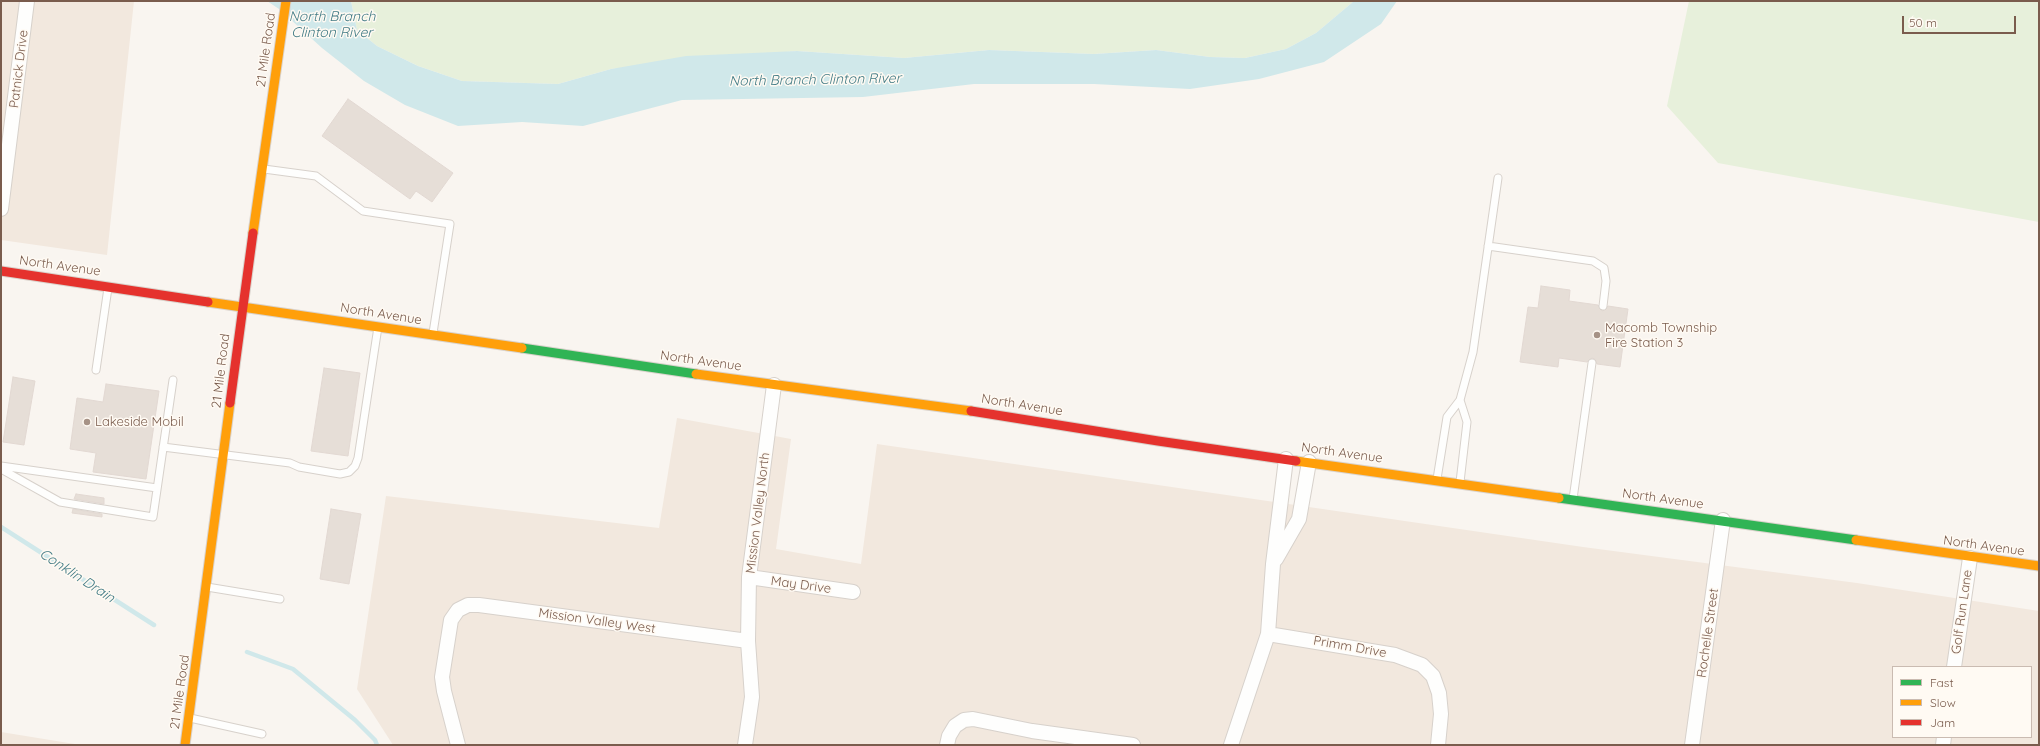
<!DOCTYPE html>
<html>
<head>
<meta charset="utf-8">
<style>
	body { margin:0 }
	#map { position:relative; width:2040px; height:746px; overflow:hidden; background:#f9f5f0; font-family:Quicksand,sans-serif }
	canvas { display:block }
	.frame { position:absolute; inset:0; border:2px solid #7a5c4d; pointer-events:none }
	.legend { position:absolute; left:1892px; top:666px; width:140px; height:72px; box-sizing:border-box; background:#fffaf3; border:1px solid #cabbb1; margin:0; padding:5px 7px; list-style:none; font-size:12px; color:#7a5c4d }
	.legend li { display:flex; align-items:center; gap:8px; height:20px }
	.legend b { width:20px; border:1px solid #cabbb1 }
	.scale { position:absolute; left:1902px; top:16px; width:114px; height:18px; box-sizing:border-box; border:2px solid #7a5c4d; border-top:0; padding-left:5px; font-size:12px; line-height:14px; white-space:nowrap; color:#7a5c4d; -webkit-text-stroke:3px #fffaf3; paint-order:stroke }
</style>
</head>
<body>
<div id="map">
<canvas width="2040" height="746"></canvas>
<div class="frame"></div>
<ul class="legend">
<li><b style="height:5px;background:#30b455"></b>Fast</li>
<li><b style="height:5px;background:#ff9f0a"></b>Slow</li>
<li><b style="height:5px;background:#e5322d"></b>Jam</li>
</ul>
<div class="scale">50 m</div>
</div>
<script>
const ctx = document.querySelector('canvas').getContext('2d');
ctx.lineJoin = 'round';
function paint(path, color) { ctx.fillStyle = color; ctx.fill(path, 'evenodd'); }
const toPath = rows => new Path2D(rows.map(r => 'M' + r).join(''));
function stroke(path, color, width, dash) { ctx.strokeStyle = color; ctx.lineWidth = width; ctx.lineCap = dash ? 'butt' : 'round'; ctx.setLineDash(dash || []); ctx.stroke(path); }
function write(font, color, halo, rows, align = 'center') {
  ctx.font = font + ' Quicksand,sans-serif'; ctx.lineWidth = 3; ctx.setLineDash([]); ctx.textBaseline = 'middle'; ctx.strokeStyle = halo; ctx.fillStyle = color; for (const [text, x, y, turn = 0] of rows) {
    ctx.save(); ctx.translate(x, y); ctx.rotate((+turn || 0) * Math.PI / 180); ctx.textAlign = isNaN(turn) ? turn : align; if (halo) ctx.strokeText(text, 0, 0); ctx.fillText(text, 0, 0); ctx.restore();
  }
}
const residential = toPath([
	[1,1,134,1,107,255,1,240],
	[677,418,791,439,776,549,861,564,877,444,1583,547,1857,583,2039,611,2039,745,393,745,357,689,386,496,659,528],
	[1893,667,2031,667,2031,737,1893,737],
	[1,732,81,745,1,745]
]);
const green = toPath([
	[351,1,1354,1,1316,33,1286,49,1245,58,1210,57,1156,50,1094,54,989,50,904,58,797,51,611,69,558,84,462,81,418,66,377,46,357,30],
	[1689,1,2039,1,2039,222,1718,163,1667,106]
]);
const water = toPath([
	[267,1,351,1,357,30,377,46,418,66,462,81,558,84,611,69,686,56,797,51,904,58,989,50,1094,54,1156,50,1210,57,1245,58,1286,49,1316,33,1354,1,1397,1,1381,24,1324,62,1259,79,1190,89,1094,84,974,84,863,97,682,100,583,126,522,122,458,126,405,105,364,81,322,48,279,9]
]);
const stream = toPath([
	[1,527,154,625],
	[247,652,293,669,355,720,375,740,377,745]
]);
const building = toPath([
	[348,99,453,173,432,202,416,191,410,199,322,136,348,99],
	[1541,286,1570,290,1569,301,1598,305,1602,311,1605,310,1608,306,1628,309,1620,367,1597,364,1595,359,1592,358,1587,362,1559,358,1558,367,1520,362,1528,307,1538,308,1541,286],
	[324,368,360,373,348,456,311,451,324,368],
	[13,377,35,381,24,445,3,442,13,377],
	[106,384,159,391,146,479,93,472,96,453,70,449,77,398,103,402,106,384],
	[76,494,104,498,104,504,74,499,76,494],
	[73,509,102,514,102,517,72,513,73,509],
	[331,509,361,514,349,584,320,579,331,509]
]);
const lane = toPath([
	[264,169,316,176,363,211,450,224,433,333],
	[1488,246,1593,261,1604,268,1606,281,1603,306],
	[96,370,108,288],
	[163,447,290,463,299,467,340,474,349,472,355,466,358,458,378,327],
	[1,466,157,488],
	[1,469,60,502,153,517,173,380],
	[1437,479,1447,417,1460,400,1473,352,1498,178],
	[1460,482,1467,422,1460,400],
	[1573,499,1592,363],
	[207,587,280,599],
	[190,718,262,734]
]);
const street = toPath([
	[1,209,27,1],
	[1276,559,1299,519,1309,462],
	[749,577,853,592],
	[1268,634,1395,655,1422,665,1433,676,1439,693,1441,714,1438,745],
	[1954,667,1970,558],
	[458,745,444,691,442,677,451,620,458,610,468,605,479,605,748,641],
	[745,745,752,697,748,641,749,577,774,385],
	[947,745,949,736,955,726,964,720,973,719,1032,731,1133,745],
	[1231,745,1268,634,1273,564,1286,459],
	[1692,745,1723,520],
	[1943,745,1944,737]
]);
const fast = toPath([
	[522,348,696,374],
	[1559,498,1856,540]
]);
const slow = toPath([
	[253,233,286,1],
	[208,302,522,348],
	[696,374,971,411],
	[1296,461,1559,498],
	[1856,540,2039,566],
	[185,745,230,403]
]);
const jam = toPath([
	[1,271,208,302],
	[230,403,253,233],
	[971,411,1158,441,1296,461]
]);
const markers = [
	[1597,335,4,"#a69286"],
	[87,422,4,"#a69286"]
];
const streetNames = [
	["21 Mile Road",266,50,-82],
	["Patnick Drive",19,69,-83],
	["North Avenue",60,266,8],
	["North Avenue",381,314,9],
	["North Avenue",701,361,8],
	["21 Mile Road",221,371,-83],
	["North Avenue",1022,405,9],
	["North Avenue",1342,453,8],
	["North Avenue",1663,499,8],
	["Mission Valley North",758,513,-83],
	["North Avenue",1984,546,8],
	["May Drive",801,585,8],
	["Golf Run Lane",1962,612,-82],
	["Mission Valley West",597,621,8],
	["Rochelle Street",1708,633,-82],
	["Primm Drive",1350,647,10],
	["21 Mile Road",180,692,-82]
];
const poiNames = [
	["Macomb Township",1605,328],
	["Fire Station 3",1605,343],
	["Lakeside Mobil",95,422]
];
const waterNames = [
	["North Branch",332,17],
	["Clinton River",332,33],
	["North Branch Clinton River",815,80,-1],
	["Conklin Drain",77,576,33]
];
paint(residential, '#f2e8de');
paint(green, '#e7f0db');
paint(water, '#d0e8ea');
stroke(stream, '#d0e8ea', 4.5);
paint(building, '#e6ded7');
stroke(building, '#e2d8d2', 1);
stroke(lane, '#d7d1cb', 9);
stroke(street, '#d7d1cb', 16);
stroke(fast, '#d9d2cb', 11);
stroke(slow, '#d9d2cb', 11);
stroke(jam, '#d9d2cb', 11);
stroke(lane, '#fefefd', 7);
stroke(street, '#fefefd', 14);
stroke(fast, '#30b455', 9);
stroke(slow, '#ff9f0a', 9);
stroke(jam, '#e5322d', 9);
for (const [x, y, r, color] of markers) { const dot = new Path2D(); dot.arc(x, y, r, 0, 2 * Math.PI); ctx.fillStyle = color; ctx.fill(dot); stroke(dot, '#fffaf3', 1.5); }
write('13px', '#7a5c4d', '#fffaf3', streetNames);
write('13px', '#7a5c4d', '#fffaf3', poiNames, 'left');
write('italic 14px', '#437c86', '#fffaf3', waterNames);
</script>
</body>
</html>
